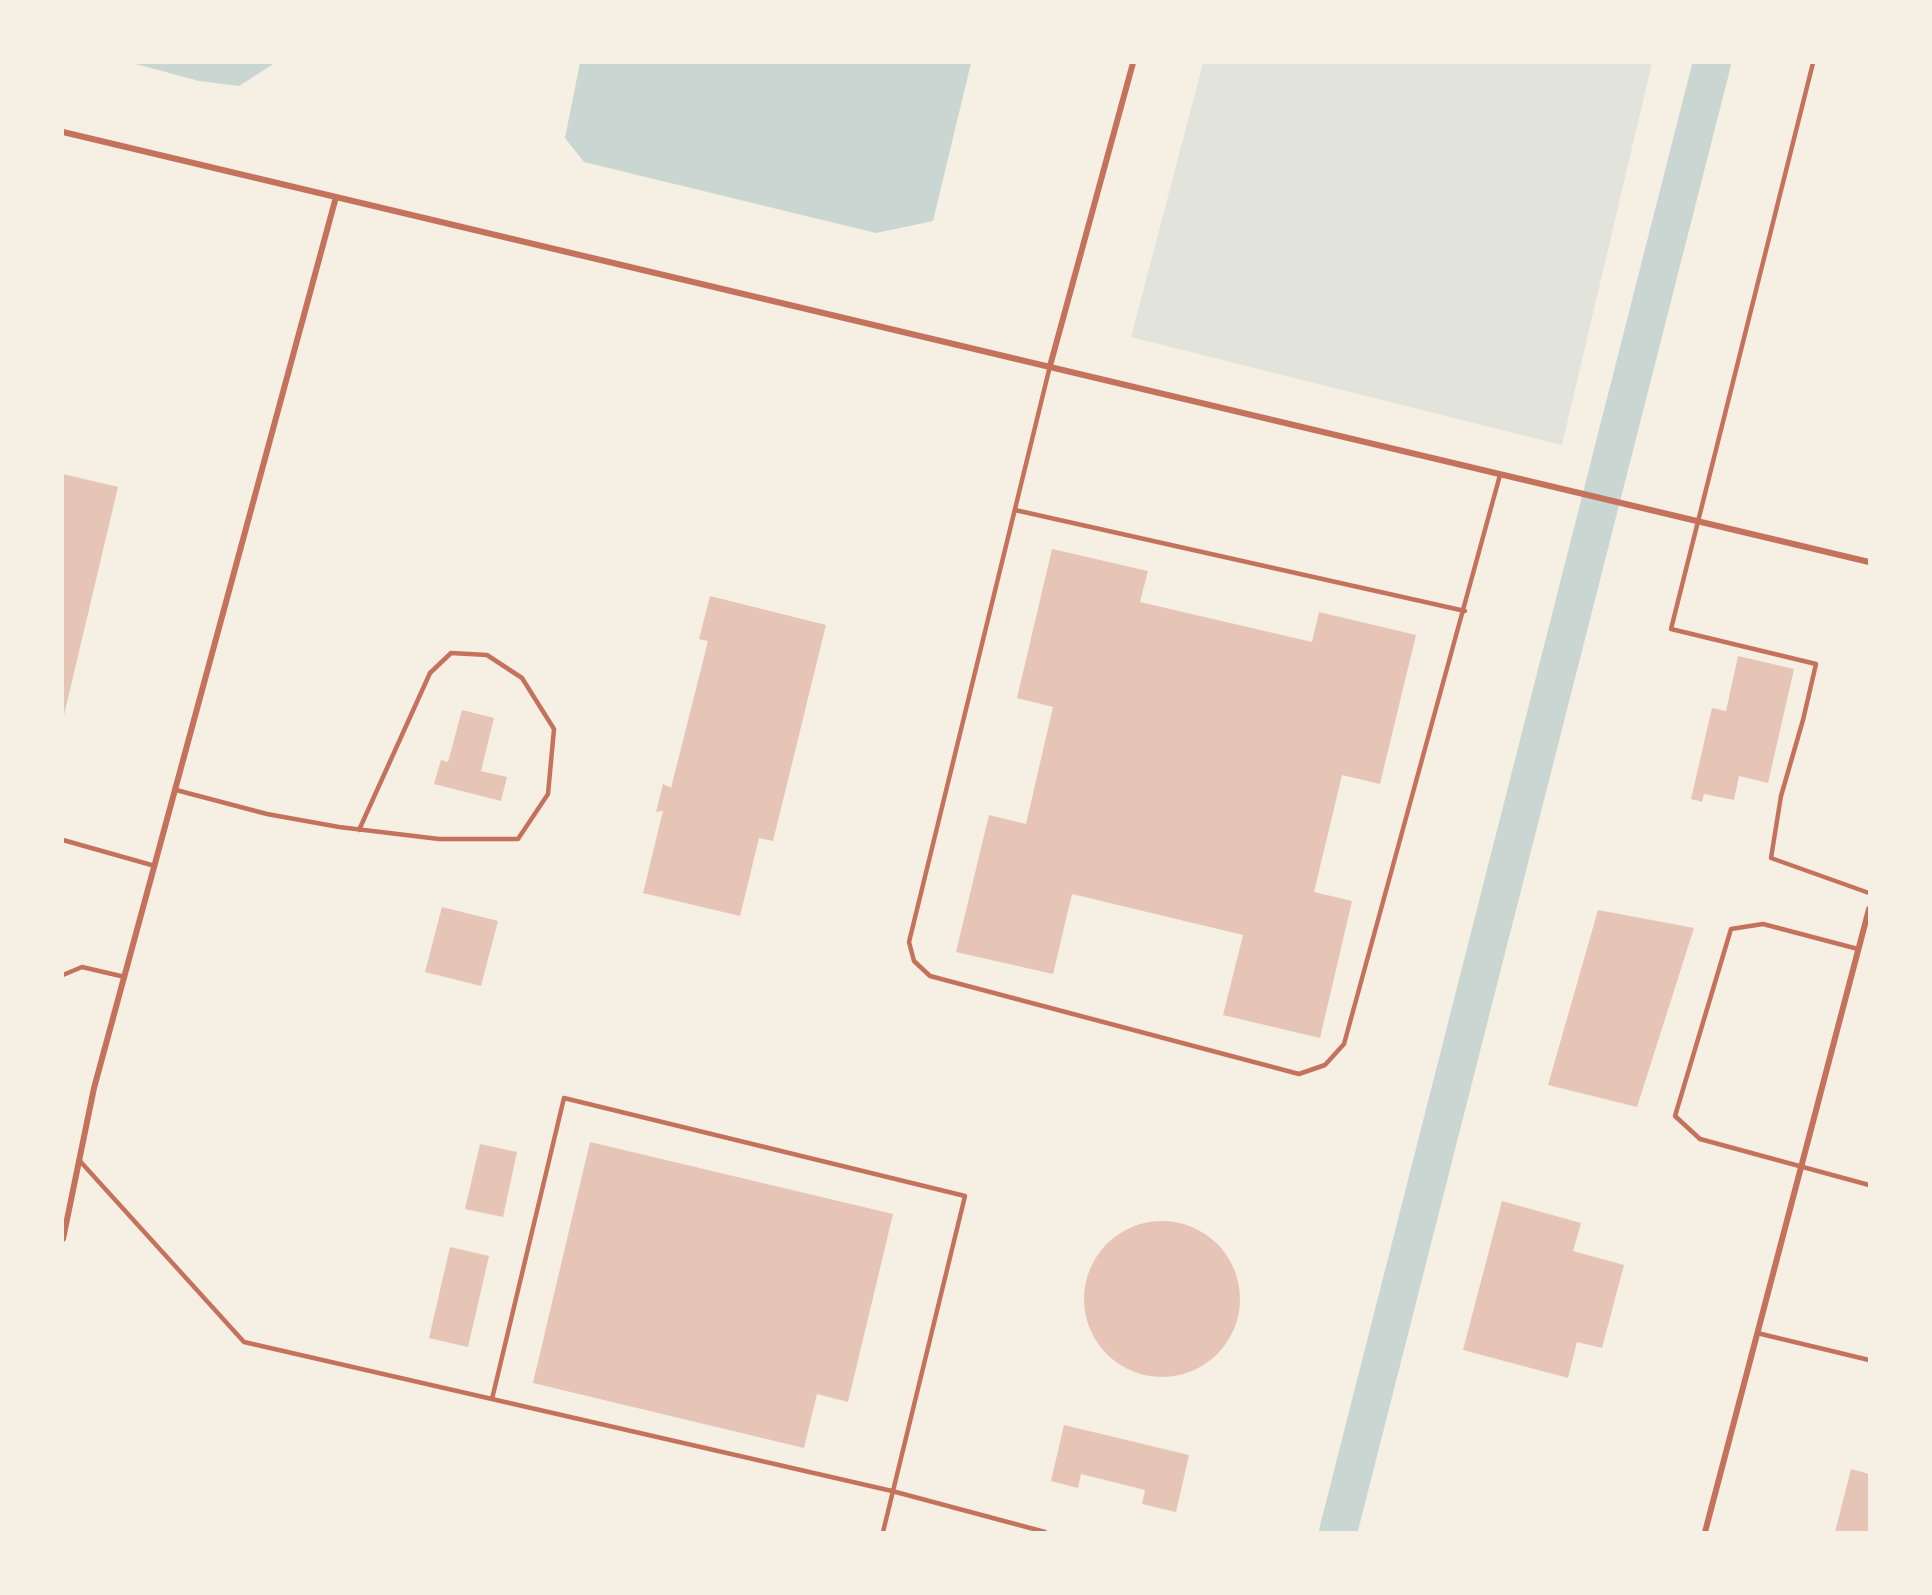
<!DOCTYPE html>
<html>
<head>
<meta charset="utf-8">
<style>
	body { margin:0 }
	#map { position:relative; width:1932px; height:1595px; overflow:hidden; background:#f6efe4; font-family:Barlow,sans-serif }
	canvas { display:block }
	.frame { position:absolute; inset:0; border:64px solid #f6efe4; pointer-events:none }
</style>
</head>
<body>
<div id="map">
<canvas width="1932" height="1595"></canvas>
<div class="frame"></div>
</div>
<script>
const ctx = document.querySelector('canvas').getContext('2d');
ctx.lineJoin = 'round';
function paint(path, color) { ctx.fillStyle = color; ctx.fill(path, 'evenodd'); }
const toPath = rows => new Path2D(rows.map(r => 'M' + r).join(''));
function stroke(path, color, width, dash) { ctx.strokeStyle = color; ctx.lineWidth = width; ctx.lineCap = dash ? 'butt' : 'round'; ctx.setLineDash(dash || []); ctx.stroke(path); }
const green = toPath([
	[1203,63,1652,63,1562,445,1131,337]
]);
const water = toPath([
	[132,63,275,63,239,86,199,81],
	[580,63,971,63,933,221,876,233,584,162,565,138]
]);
const canal = toPath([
	[1338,1532,1712,63]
]);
const building = toPath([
	[63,474,118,487,64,715,63,714],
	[1052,549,1148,571,1140,602,1312,642,1319,612,1416,635,1380,784,1342,775,1314,892,1352,901,1320,1038,1223,1015,1243,935,1072,894,1053,974,956,952,989,815,1026,824,1053,707,1017,698],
	[710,596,826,625,773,841,759,838,740,916,643,893,663,811,656,812,663,784,671,788,708,641,699,639],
	[1738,656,1794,669,1768,783,1739,776,1734,800,1704,794,1702,802,1691,799,1712,708,1726,711],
	[462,710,494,718,481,771,507,777,501,801,434,784,441,760,448,762],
	[442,907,498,921,481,986,425,972],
	[1598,910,1694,928,1637,1107,1548,1085],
	[590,1142,893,1214,848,1402,817,1394,804,1448,533,1383],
	[480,1144,517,1152,503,1217,465,1209],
	[1502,1201,1581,1223,1573,1251,1624,1265,1602,1348,1577,1342,1568,1378,1463,1350],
	'1084 1299a78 78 0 1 1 156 0a78 78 0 1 1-156 0Z',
	[450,1247,489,1256,468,1347,429,1338],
	[1064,1425,1189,1455,1176,1512,1142,1504,1145,1490,1081,1474,1078,1488,1051,1481],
	[1851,1469,1869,1474,1869,1532,1835,1532]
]);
const service = toPath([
	[1813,63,1671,629,1816,664,1803,720,1781,796,1771,858,1869,893],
	[1050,366,909,942,914,961,930,976,1299,1074,1325,1065,1344,1044,1500,475],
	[1015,510,1465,611],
	[176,790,267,814,339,827,439,839,518,839,548,794,554,729,522,678,487,655,451,653,430,673,359,830],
	[63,840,155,866],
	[1858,949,1763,924,1731,929,1675,1116,1700,1139,1869,1185],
	[63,975,82,967,125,977],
	[79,1160,244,1342,892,1491,1045,1532],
	[1757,1333,1869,1360],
	[492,1399,564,1098,965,1196,883,1532]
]);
const minor = toPath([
	[63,132,1869,562],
	[1050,366,1133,63],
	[63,1239,94,1088,336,197],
	[1705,1532,1869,909]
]);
paint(green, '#e2e4dc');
paint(water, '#c9d6d2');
stroke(canal, '#c9d6d2', 38);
paint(building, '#e6c5b7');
stroke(service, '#c5725c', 4.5);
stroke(minor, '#c5725c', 6);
</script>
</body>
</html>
